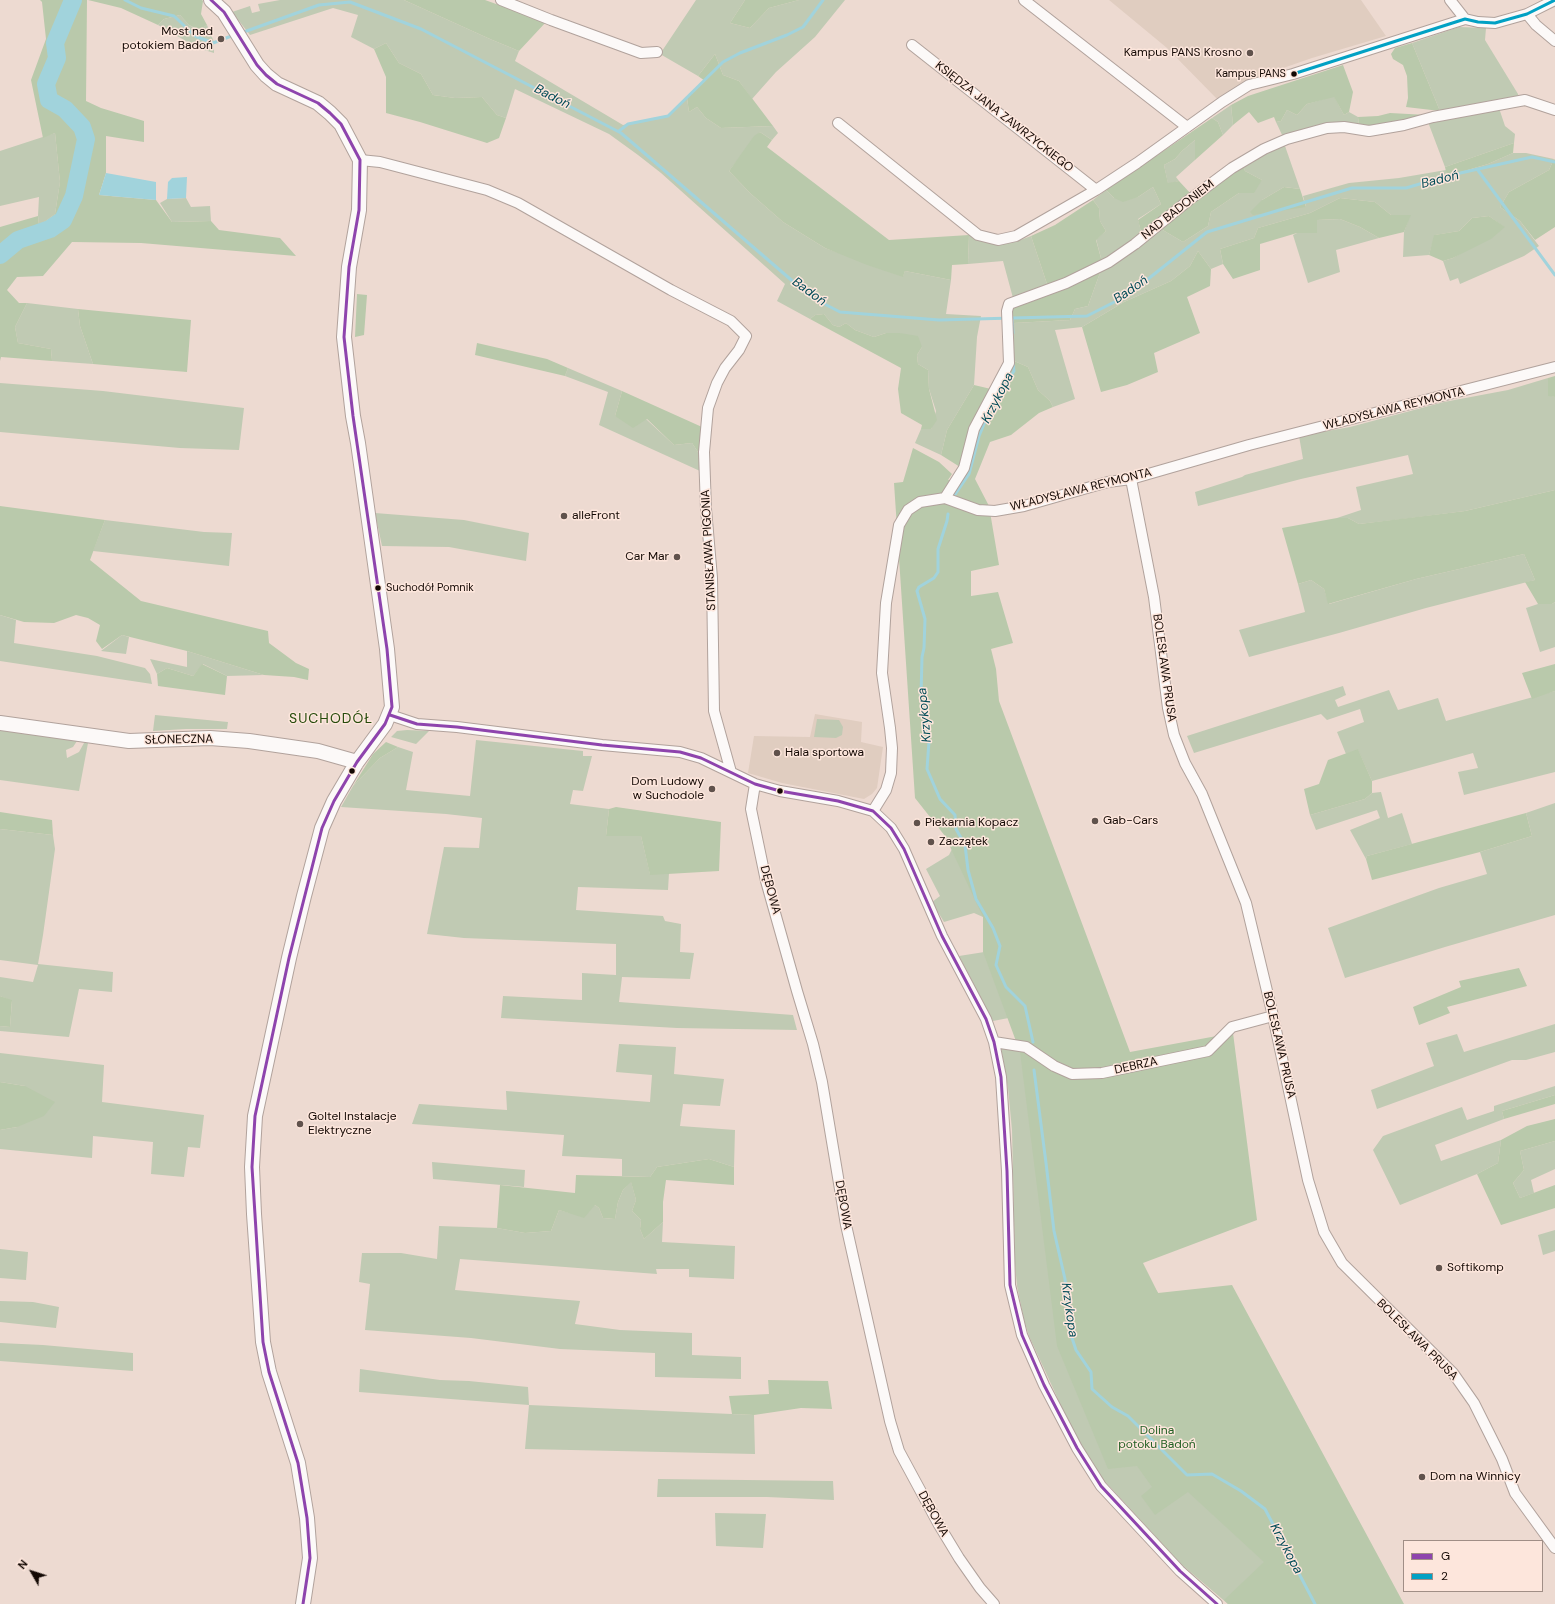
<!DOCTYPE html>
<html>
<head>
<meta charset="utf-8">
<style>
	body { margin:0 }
	#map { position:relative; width:1555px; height:1604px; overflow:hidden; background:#eddad1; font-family:"DM Sans",sans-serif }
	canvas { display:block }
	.legend { position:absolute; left:1403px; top:1540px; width:140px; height:52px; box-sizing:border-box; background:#fde6dc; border:1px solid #a08e86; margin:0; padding:5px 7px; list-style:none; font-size:12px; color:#140904 }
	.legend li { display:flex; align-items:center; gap:8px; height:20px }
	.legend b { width:20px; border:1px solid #a08e86 }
	.north { position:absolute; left:12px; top:1552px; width:40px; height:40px; -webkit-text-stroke:3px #fde6dc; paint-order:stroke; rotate:309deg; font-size:11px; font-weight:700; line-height:16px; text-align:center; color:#140904 }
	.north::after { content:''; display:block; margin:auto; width:14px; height:18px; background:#140904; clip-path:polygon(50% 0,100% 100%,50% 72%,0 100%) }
</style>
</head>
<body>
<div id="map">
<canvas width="1555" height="1604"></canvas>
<ul class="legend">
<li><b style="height:5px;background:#8e44ad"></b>G</li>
<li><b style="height:5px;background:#01a1c4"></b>2</li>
</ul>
<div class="north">N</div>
</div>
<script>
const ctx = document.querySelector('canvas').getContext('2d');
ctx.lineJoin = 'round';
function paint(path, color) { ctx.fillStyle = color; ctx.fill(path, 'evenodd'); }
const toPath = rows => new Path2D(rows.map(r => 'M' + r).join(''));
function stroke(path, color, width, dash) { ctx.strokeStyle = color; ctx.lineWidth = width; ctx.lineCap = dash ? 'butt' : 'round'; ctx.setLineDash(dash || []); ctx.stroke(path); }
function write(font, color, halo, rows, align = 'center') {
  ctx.font = font + ' "DM Sans",sans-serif'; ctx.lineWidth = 3; ctx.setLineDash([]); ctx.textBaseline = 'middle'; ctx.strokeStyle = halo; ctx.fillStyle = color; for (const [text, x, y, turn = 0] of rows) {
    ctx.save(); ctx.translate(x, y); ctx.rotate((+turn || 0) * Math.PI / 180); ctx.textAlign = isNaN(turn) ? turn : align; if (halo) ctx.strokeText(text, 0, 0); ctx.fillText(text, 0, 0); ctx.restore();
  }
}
const education = toPath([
	[1109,0,1361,0,1386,36,1312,58,1243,82,1218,100,1167,48],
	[815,714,862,722,861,742,883,747,877,788,872,794,864,799,782,783,748,773,754,736,810,737]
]);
const green = toPath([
	[280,0,404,0,490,39,519,51,515,61,623,125,668,116,687,98,689,112,697,107,706,118,721,128,773,126,778,133,772,140,760,132,729,171,750,193,783,222,825,248,903,276,905,271,951,280,946,314,981,316,977,337,974,385,947,430,941,455,915,443,921,429,931,429,936,411,929,389,928,370,918,364,917,355,922,347,900,333,886,333,874,337,855,330,846,323,839,327,833,325,824,314,815,315,810,319,777,301,785,284,661,173,638,155,609,134,515,89,506,118,497,115,482,97,455,98,433,95,421,74,399,63,386,43,374,49,351,37,358,15,333,8,250,35,232,12,250,6,252,13,260,11,258,4],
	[696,0,745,0,730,23,750,28,769,8,799,0,845,0,815,37,776,72,752,99,739,81,723,75,715,54,698,76,660,54],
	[180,15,189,25,198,30,207,25,214,42,214,53,198,48,158,25,164,19],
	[1459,27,1486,28,1485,40,1518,94,1519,98,1440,111,1412,43],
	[1334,96,1344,115,1349,112,1358,117,1359,126,1283,137,1276,122,1281,121,1287,110,1297,115,1307,104],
	[1231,105,1233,125,1223,135,1218,122,1212,118],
	[1499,108,1505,126,1515,134,1514,143,1445,167,1428,122],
	[55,133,60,182,55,214,39,226,38,216,39,197,0,206,0,151],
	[1195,140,1195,160,1176,177,1179,181,1168,184,1164,165,1175,159,1182,151],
	[1280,146,1285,146,1300,189,1284,187,1262,200,1306,207,1303,196,1349,183,1399,178,1446,170,1447,176,1488,164,1513,153,1526,153,1554,159,1549,170,1509,192,1500,207,1520,221,1539,246,1524,256,1460,284,1458,278,1450,281,1443,261,1453,258,1504,227,1489,216,1472,218,1459,231,1435,235,1429,255,1403,257,1404,232,1410,215,1391,215,1375,202,1340,198,1310,213,1258,228,1254,238,1220,249,1223,264,1211,269,1198,251,1190,266,1171,281,1124,302,1082,327,1055,330,1075,399,1053,407,1050,401,1038,390,1028,367,1014,361,1014,323,1070,320,1075,309,1088,306,1101,270,1161,229,1183,242,1208,226,1211,212,1239,193,1262,180,1245,171,1243,166],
	[1153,187,1161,204,1138,219,1142,236,1102,262,1096,239,1106,231,1100,221,1099,208,1093,200,1106,190,1114,198,1138,197],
	[186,198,191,207,210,206,211,221,172,222,160,203,167,199],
	[1340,219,1360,227,1379,238,1336,250,1340,272,1308,283,1293,235,1297,233,1317,233,1317,220],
	[969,235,973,235,998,243,1015,242,1031,236,1048,287,1013,298,1003,261,968,264],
	[27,303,78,309,80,326,93,364,52,361,51,349,18,343,15,327],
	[568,368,622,391,615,416,646,419,674,445,692,443,700,455,700,471,599,425,608,392,565,376],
	[1548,378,1548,395,1555,397,1555,490,1465,511,1403,519,1359,524,1348,518,1337,518,1361,510,1356,487,1413,474,1408,455,1301,479,1198,506,1195,492,1242,477,1245,475,1303,459,1299,436,1350,427,1444,402,1508,390],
	[0,383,103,391,244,408,239,450,180,448,0,432],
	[375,513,464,520,529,533,526,561,449,547,382,546],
	[105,520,204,532,232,533,229,566,93,551],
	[1524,554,1535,580,1426,608,1339,633,1249,657,1239,630,1305,612,1298,584,1311,580,1324,589,1329,604,1416,579],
	[1555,602,1555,647,1540,652,1526,608,1538,604,1552,604],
	[0,615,16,620,14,643,97,656,145,668,150,674,152,684,0,661],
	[122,635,129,637,126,654,101,651],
	[187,651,264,675,227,676,203,664,193,676,167,668,157,674,150,659,187,667],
	[1343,686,1346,695,1335,700,1338,707,1389,690,1398,710,1438,698,1446,721,1555,691,1555,772,1464,795,1458,772,1478,768,1473,753,1372,781,1358,750,1346,754,1337,732,1364,722,1360,709,1327,720,1321,714,1194,753,1187,736],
	[155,715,228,722,227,729,186,729,153,731],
	[817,719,839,720,843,727,842,735,836,738,814,737],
	[0,729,71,738,77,741,73,747,66,750,67,758,79,752,84,743,88,743,79,791,0,780],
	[407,730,429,731,416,744,391,737,397,731],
	[476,740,583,751,583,756,592,756,583,791,573,790,570,804,609,809,606,836,641,836,650,874,669,873,668,890,578,887,576,910,663,916,665,921,681,924,680,952,694,953,690,979,622,977,619,1002,793,1015,797,1030,677,1028,501,1018,503,996,582,1000,582,973,616,975,616,944,464,938,427,934,444,847,479,848,482,818,446,814,341,807,353,786,380,758,398,747,413,752,406,790,470,796],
	[1381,792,1388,818,1402,813,1412,844,1367,856,1366,859,1350,830,1380,818,1377,810,1316,830,1310,815,1365,799,1372,793],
	[1555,803,1555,915,1445,947,1345,978,1328,928,1439,888,1487,874,1480,852,1532,836,1526,813],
	[0,829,53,835,55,849,43,935,38,964,113,972,112,992,79,989,69,1037,0,1031,0,1026,10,1027,12,1001,0,996,0,977,33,982,38,965,0,960],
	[959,835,1098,1208,1315,1514,1228,1604,1181,1564,1100,1476,1075,1436,1029,1336,1024,1320,1017,1286,1015,1264,1012,1130,1008,1088,1001,1047,1020,1049,1024,1015,993,1021,959,956,997,950,983,917,974,913,944,922,932,902,940,896,926,869,949,855],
	[1555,1024,1555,1052,1526,1060,1512,1060,1377,1109,1371,1090,1434,1066,1426,1043,1457,1034,1464,1052],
	[619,1044,676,1047,674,1074,724,1079,720,1106,683,1104,680,1126,735,1130,734,1167,709,1159,657,1167,650,1177,622,1176,622,1159,562,1156,564,1135,412,1124,419,1104,507,1110,506,1091,650,1102,652,1075,616,1072],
	[0,1053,104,1065,102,1102,204,1115,200,1148,188,1147,184,1177,151,1174,153,1142,93,1136,92,1158,0,1149,0,1130,17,1127,25,1086,0,1082],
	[1555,1086,1555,1095,1502,1111,1504,1119,1435,1145,1441,1161,1501,1140,1498,1163,1477,1174,1400,1205,1373,1150,1383,1136,1462,1107,1467,1120,1494,1111,1494,1106],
	[1555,1141,1555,1169,1531,1180,1534,1193,1520,1198,1513,1183,1524,1170,1520,1151],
	[432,1162,525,1170,524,1187,433,1179],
	[631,1181,636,1200,632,1211,641,1220,640,1229,644,1239,663,1222,662,1242,735,1246,734,1279,689,1277,689,1269,656,1269,657,1274,460,1259,455,1290,580,1301,575,1324,620,1330,692,1333,692,1355,741,1357,741,1379,655,1377,655,1353,560,1349,471,1338,365,1330,370,1284,359,1282,362,1253,401,1253,437,1259,439,1226,497,1228,525,1233,551,1231,559,1210,570,1213,595,1205,599,1208,603,1218,615,1219,618,1202,623,1190],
	[1555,1230,1555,1251,1543,1255,1538,1235],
	[0,1249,28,1252,26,1280,0,1278],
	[0,1301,33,1302,59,1307,56,1328,0,1322],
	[0,1343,43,1345,133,1353,133,1371,0,1361],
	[360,1369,440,1380,469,1381,528,1387,529,1405,754,1415,755,1454,525,1449,529,1405,359,1392],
	[658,1479,833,1481,834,1500,767,1497,657,1497],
	[715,1513,766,1514,763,1548,716,1546]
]);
const forest = toPath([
	[40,0,87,0,86,101,101,108,144,121,144,142,106,136,106,173,99,195,156,200,172,222,211,221,219,230,280,238,296,256,141,243,72,242,43,276,17,277,7,290,19,303,27,303,15,327,18,343,51,349,52,361,1,357,0,361,0,227,38,216,39,226,55,214,60,182,55,133,43,138,31,80,46,39,42,2],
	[88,0,202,0,203,1,201,14,207,25,199,30,189,25,180,15,164,19,158,25,121,8],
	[404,0,485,0,546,22,519,51,490,39],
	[745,0,799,0,769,8,750,28,730,23],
	[386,43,399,63,421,74,433,95,455,98,482,97,497,115,506,118,499,138,487,143,420,122,386,113,386,77,374,49],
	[1412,43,1440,111,1406,107,1408,98,1407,76,1403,65,1393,59,1391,54,1395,48],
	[715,54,723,75,739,81,773,126,721,128,706,118,697,107,689,112,687,98,705,81,698,76],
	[1343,65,1353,92,1349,112,1344,115,1334,97,1307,104,1297,115,1287,110,1281,121,1276,122,1274,117,1258,123,1249,112,1233,125,1231,105,1248,96],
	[1390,113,1427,115,1373,127,1359,126,1358,117,1378,116],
	[1212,118,1218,122,1223,135,1195,160,1195,140,1182,151,1175,159,1164,165,1168,183,1179,181,1191,194,1142,236,1138,220,1161,204,1153,187,1138,197,1123,202,1114,198,1106,190],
	[760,132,772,140,767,147,889,240,969,235,968,264,952,265,951,280,905,271,903,277,867,265,825,248,783,222,750,193,729,171,754,136],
	[1514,143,1513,153,1488,164,1447,176,1445,167],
	[1554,159,1555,160,1555,227,1535,240,1520,221,1500,207,1509,192,1549,170],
	[1243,166,1245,171,1262,180,1254,193,1239,193,1211,212,1208,226,1183,242,1161,229,1173,216],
	[1284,187,1300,189,1306,207,1253,215,1250,212,1262,200],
	[1340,198,1375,202,1391,215,1411,215,1404,232,1379,238,1360,227,1340,219,1317,220,1317,233,1297,233,1260,244,1260,270,1233,279,1223,264,1220,249,1254,238,1258,228,1310,213],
	[1093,200,1099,208,1100,221,1106,231,1096,240,1102,262,1048,287,1031,236,1055,225],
	[1489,216,1505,227,1491,239,1453,258,1443,261,1429,255,1434,235,1459,231,1472,218],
	[1198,251,1211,269,1210,286,1187,297,1200,333,1154,353,1158,372,1127,385,1101,392,1082,327,1124,302,1171,281,1190,266],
	[1101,270,1088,306,1075,309,1070,320,1014,323,1012,309,1016,305],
	[357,294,367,295,364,335,355,337],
	[78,309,191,320,187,372,93,364,80,326],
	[824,314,833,325,839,327,846,323,855,330,874,337,886,333,900,333,918,336,922,347,917,355,918,364,928,370,929,389,937,420,931,429,921,429,922,425,901,413,898,389,901,368,810,319,815,315],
	[477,343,547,359,568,368,565,376,475,355],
	[1014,361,1028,367,1038,390,1050,401,1053,407,1039,413,1011,435,990,442,975,479,989,506,999,565,971,571,971,596,998,592,1013,643,991,649,996,669,999,701,1130,1052,1233,1033,1257,1220,1143,1263,1158,1293,1232,1285,1404,1604,1228,1604,1224,1600,1264,1562,1188,1492,1155,1515,1141,1496,1152,1487,1137,1466,1108,1469,1057,1346,1020,1052,983,952,983,917,945,836,915,798,894,483,903,482,913,448,939,462,952,474,948,480,963,479,972,458,981,423],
	[1555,376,1555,397,1548,396,1548,378],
	[974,385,991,389,960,467,941,455,947,430],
	[622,391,702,427,700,455,692,443,674,445,647,419,633,428,615,416],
	[1555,490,1555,602,1552,604,1538,604,1525,582,1535,580,1524,554,1416,579,1328,604,1324,589,1311,580,1298,584,1282,528,1337,518,1348,518,1359,524,1465,511],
	[0,506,105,520,90,560,141,601,268,631,269,643,296,663,309,669,308,680,294,677,264,675,187,651,122,635,102,649,96,641,100,625,88,618,76,615,54,623,24,622,0,615],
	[202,664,227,676,225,695,158,686,157,674,167,668,193,676],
	[1555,664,1555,691,1532,699,1522,673],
	[386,742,398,747,380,758,353,786,373,754],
	[1358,749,1372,781,1372,793,1365,799,1310,815,1304,789,1319,784,1328,760],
	[616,807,721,822,719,871,650,875,641,836,606,836,609,809],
	[0,812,52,820,53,835,0,829],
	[1526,813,1532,836,1480,852,1372,880,1366,859,1367,856],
	[1519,968,1527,986,1447,1007,1450,1013,1419,1025,1413,1007,1461,987,1459,981],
	[0,996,12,1000,10,1027,0,1026],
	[0,1082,25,1086,55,1102,44,1116,17,1127,0,1130],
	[1555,1095,1555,1104,1504,1119,1502,1111],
	[1555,1119,1555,1141,1520,1151,1524,1170,1513,1183,1520,1198,1555,1185,1555,1208,1501,1225,1477,1174,1498,1163,1501,1140,1527,1126],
	[709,1159,734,1167,734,1185,666,1180,663,1202,663,1222,644,1239,640,1229,641,1220,632,1211,636,1200,631,1182,623,1190,618,1202,615,1219,603,1218,599,1208,595,1205,584,1218,559,1210,551,1231,525,1233,497,1228,500,1185,575,1193,576,1175,650,1177,657,1167],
	[768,1380,828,1381,832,1409,801,1408,754,1415,732,1414,729,1396,769,1394]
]);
const water = toPath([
	[106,173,156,182,156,200,99,195],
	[187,177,186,198,167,199,168,182,172,178]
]);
const stream = toPath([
	[125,0,141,8,174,16,195,36,213,43,234,35],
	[241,33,319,5,350,2,421,29,621,133,811,297,840,312,939,320,1087,316,1128,295,1207,232,1352,188,1406,188,1447,176,1532,157,1555,162],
	[619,131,628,124,668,116,723,62,740,53,787,35,803,27,823,0],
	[1477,169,1555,275],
	[1012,318,1013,333],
	[954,496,969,474,979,436,989,412,1014,371,1013,362],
	[948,514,947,521,938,549,938,572,934,578,919,587,917,591,925,619,924,648,922,657,921,696,929,741,927,769,940,799,955,815,956,829,965,845,968,870,976,899,993,928,1000,946,996,965,1006,987,1025,1006,1033,1042],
	[1034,1070,1046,1163,1054,1231,1065,1279,1070,1332,1076,1350,1091,1372,1092,1389,1112,1407,1128,1416,1187,1475,1212,1474,1241,1491,1265,1509,1315,1604]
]);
const river = toPath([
	[0,255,18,240,50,229,63,220,74,196,86,139,82,127,65,109,49,100,46,84,57,58,55,43,73,0]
]);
const street = toPath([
	[501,0,551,20,641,53,657,52],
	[1024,0,1187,127],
	[1450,0,1465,19,1478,22,1495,23,1527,14,1555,0],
	[1527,14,1536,25,1555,41],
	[912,45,1096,190],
	[838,123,978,235,998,240,1016,236,1096,190,1137,163,1222,102,1249,85,1293,74,1465,19],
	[360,160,380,162,487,190,518,203,671,290,731,321,746,336,739,350,725,368,717,383,708,408,704,452,706,509,712,578,714,711,731,772],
	[1131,479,1154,597,1168,708,1174,735,1185,763,1202,794,1246,903,1273,1016,1308,1180,1324,1232,1342,1263,1453,1373,1474,1403,1502,1459,1515,1493,1555,1548],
	[945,498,964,468,974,429,1009,363,1007,311,1009,304,1066,283,1109,262,1135,244,1189,200,1232,168,1264,149,1287,139,1327,128,1344,127,1369,131,1404,125,1433,117,1525,100,1555,110],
	[390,715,417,724,457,727,602,745,680,752,701,758,755,784,780,791,838,801,873,811,891,828,904,849,942,936,986,1019,994,1042,1001,1077,1007,1171,1010,1285,1022,1335,1044,1385,1077,1448,1101,1486,1180,1571,1217,1604],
	[755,784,751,809,766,881,797,991,813,1044,822,1082,846,1225,890,1421,899,1451,939,1525,959,1558,980,1588,994,1604],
	[873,811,886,790,891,773,892,748,890,728,882,673,886,603,899,525,908,510,920,502,945,498,978,510,995,511,1024,506,1108,482,1131,479,1249,445,1555,367],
	[994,1042,1026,1047,1054,1066,1072,1074,1102,1073,1208,1051,1232,1027,1273,1016]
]);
const secondary = toPath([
	[211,0,224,12,257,65,266,75,277,84,318,103,330,113,341,124,360,160,359,210,349,267,344,337,353,416,358,443,387,649,392,707,385,724,357,762,334,801,322,828,304,896,289,958,255,1116,252,1167,254,1214,263,1342,269,1372,298,1463,307,1518,310,1558,303,1604],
	[0,723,129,741,210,738,249,741,318,751,357,762]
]);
const bus1 = toPath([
	[211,0,224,12,257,65,266,75,277,84,318,103,330,113,341,124,360,160,359,210,349,267,344,337,353,416,387,649,392,707,385,724,357,762,334,801,322,828,289,958,255,1116,252,1167,263,1342,269,1372,298,1463,307,1518,310,1558,303,1604],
	[390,715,417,724,457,727,602,745,680,752,701,758,755,784,780,791,838,801,873,811,891,828,904,849,942,936,986,1019,994,1042,1001,1077,1007,1171,1010,1285,1022,1335,1044,1385,1077,1448,1101,1486,1180,1571,1217,1604]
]);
const bus2 = toPath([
	[1465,19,1478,22,1495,23,1527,14,1555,0],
	[1293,74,1465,19]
]);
const markers = [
	[221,39,4,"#60524c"],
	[1250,53,4,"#60524c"],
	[1294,74,3.5,"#140904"],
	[564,516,4,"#60524c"],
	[677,557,4,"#60524c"],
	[378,588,3.5,"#140904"],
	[777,753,4,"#60524c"],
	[352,771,3.5,"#140904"],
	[712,789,4,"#60524c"],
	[780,791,3.5,"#140904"],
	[1095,821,4,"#60524c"],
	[917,823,4,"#60524c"],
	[931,842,4,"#60524c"],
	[300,1124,4,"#60524c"],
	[1439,1268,4,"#60524c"],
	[1422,1477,4,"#60524c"]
];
const busNames = [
	["Kampus PANS",1286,74],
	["Suchodół Pomnik",386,588,"left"]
];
const poiNames = [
	["Most nad",213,32,"right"],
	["potokiem Badoń",213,46,"right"],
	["Kampus PANS Krosno",1242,53,"right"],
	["alleFront",572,516],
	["Car Mar",669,557,"right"],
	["Hala sportowa",785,753],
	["Dom Ludowy",704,782,"right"],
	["w Suchodole",704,796,"right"],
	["Gab-Cars",1103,821],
	["Piekarnia Kopacz",925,823],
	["Zaczątek",939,842],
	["Goltel Instalacje",308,1117],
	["Elektryczne",308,1131],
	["Softikomp",1447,1268],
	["Dom na Winnicy",1430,1477]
];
const streetNames = [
	["KSIĘDZA JANA ZAWRZYCKIEGO",1004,117,38],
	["NAD BADONIEM",1178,210,-38],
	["WŁADYSŁAWA REYMONTA",1394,409,-14],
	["WŁADYSŁAWA REYMONTA",1081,490,-14],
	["STANISŁAWA PIGONIA",709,550,-93],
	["BOLESŁAWA PRUSA",1164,668,82],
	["SŁONECZNA",179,740,-1],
	["DĘBOWA",770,890,75],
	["BOLESŁAWA PRUSA",1279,1045,77],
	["DEBRZA",1136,1066,-12],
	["DĘBOWA",843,1205,80],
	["BOLESŁAWA PRUSA",1417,1340,45],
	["DĘBOWA",933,1514,61]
];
const parkNames = [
	["Dolina",1157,1431],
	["potoku Badoń",1157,1445]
];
const waterNames = [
	["Badoń",552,97,27],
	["Badoń",1440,180,-14],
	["Badoń",1131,290,-34],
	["Badoń",809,292,36],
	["Krzykopa",998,398,-63],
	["Krzykopa",925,715,-95],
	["Krzykopa",1069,1310,82],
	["Krzykopa",1286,1549,62]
];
const quarterNames = [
	["SUCHODÓŁ",331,719]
];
paint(education, '#e0cdc0');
paint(green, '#c0cab3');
paint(forest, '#b9c9ab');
paint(water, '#a1d3dc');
stroke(stream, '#a1d3dc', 3);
stroke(river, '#a1d3dc', 18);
stroke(street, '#b1a29c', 12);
stroke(secondary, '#b1a29c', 16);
stroke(street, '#fcf9f8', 10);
stroke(secondary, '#fcf9f8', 14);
stroke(bus1, '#8e44ad', 3);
stroke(bus2, '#01a1c4', 3);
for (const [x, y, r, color] of markers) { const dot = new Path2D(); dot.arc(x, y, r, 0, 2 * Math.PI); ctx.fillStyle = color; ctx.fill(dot); stroke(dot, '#fde6dc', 1.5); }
write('11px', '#140904', '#fde6dc', busNames, 'right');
write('12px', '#140904', '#fde6dc', poiNames, 'left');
write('12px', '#140904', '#fde6dc', streetNames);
write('12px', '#236024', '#fde6dc', parkNames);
write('italic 13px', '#004b57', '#fde6dc', waterNames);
ctx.letterSpacing = '1px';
write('14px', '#254b0b', '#fde6dc', quarterNames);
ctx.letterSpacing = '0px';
</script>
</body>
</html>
